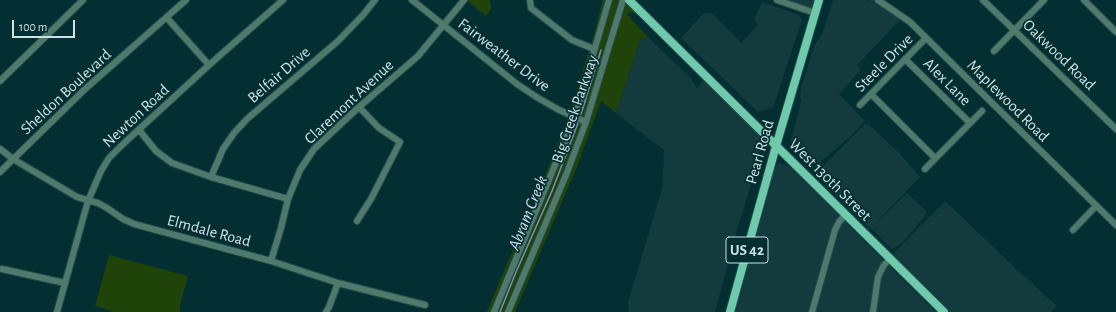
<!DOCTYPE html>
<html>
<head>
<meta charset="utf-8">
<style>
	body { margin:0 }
	#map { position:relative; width:1116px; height:312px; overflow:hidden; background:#032f32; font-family:"Alegreya Sans",sans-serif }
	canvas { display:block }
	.scale { position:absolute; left:12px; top:20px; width:63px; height:18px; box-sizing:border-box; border:2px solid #cde2e4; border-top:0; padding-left:5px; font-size:12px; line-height:14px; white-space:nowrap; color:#cde2e4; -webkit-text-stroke:3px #032f32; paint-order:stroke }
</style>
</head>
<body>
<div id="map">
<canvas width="1116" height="312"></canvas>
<div class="scale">100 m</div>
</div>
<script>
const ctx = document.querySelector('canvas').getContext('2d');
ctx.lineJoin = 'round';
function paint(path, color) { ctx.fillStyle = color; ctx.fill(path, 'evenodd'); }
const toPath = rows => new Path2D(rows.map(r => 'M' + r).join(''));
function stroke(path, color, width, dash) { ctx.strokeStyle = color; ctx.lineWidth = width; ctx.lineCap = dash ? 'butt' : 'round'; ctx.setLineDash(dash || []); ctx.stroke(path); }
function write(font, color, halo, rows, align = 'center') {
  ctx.font = font + ' "Alegreya Sans",sans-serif'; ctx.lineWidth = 3.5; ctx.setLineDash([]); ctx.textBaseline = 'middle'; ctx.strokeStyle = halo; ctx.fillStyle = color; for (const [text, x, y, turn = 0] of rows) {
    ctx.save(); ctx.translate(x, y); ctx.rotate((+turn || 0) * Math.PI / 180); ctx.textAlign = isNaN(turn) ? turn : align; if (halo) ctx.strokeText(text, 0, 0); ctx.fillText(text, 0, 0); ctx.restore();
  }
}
const built = toPath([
	[785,0,816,0,813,9],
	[833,0,867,0,868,2,870,0,874,0,901,19,857,65,860,69,860,71,839,94,865,121,851,136,818,164,812,160,811,157,798,153,790,147,790,145,800,106,801,100,800,98,801,88,814,46,823,32],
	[762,2,799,15,802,20,773,108,758,112,681,38,704,13,711,13,741,43,758,25,754,19],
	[648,37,691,78,697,89,703,79,765,139,737,230,715,312,629,312,628,302,662,189,664,150,616,113,641,38],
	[865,124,869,125,899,153,920,177,870,229,815,174],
	[778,163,781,163,790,167,936,312,735,312,774,169],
	[907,193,926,211,925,216,902,243,892,249,871,228],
	[945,201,1010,263,1057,306,1051,312,950,312,891,254,894,253]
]);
const green = toPath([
	[466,0,490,0,491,9,486,16],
	[603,0,636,0,633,3,640,9,636,14,630,12,627,14,648,37,641,38,616,113,601,101,577,167,515,312,487,312,500,280,541,186,567,120,591,45],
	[109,255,188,276,180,305,180,312,114,312,95,306]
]);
const stream = toPath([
	[581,114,601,50],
	[500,312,516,272,552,191,578,123]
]);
const minor = toPath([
	[412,0,517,84,538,98,559,110,586,122],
	[530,0,531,8,572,40,594,49],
	[777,0,815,13],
	[878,0,910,22,1116,225],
	[983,0,1116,129],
	[1084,0,1116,32],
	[167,18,209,65],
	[994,51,1044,0],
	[905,59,970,123],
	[0,81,83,0],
	[871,94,935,158],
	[860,105,926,38],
	[139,130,156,151,172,163,211,177,288,199],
	[0,149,13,159,77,197,98,203,107,208,123,219,134,224,271,261,338,283,425,305],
	[925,169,982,111],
	[0,172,84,90,186,0],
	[211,177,223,149,234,133,247,119,338,41,363,15,375,0],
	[357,221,371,199,400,142,379,128,359,107],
	[1073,230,1096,206],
	[271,261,281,228,288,199,300,170,314,149,359,107,418,56,464,0],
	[2,269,65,283],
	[57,312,88,201,101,171,109,158,122,145,209,65,283,0],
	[326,312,329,307,338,283],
	[494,312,575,117,609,0],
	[508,312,566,175,586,122,623,0],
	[812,312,835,230,839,222,845,215],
	[873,312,878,277,884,265,890,259]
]);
const major = toPath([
	[629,0,944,312],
	[730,312,776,146,819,0]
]);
const shields = [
	[747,250,42]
];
const shieldNames = [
	["US 42",747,250]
];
const streetNames = [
	["Fairweather Drive",504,55,37],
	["Oakwood Road",1059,55,44],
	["Steele Drive",884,63,-45],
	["Belfair Drive",279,75,-41],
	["Alex Lane",947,82,45],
	["Sheldon Boulevard",66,92,-43],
	["Maplewood Road",1008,101,45],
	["Claremont Avenue",349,102,-43],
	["Big Creek Parkway",575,109,-71],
	["Newton Road",136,116,-43],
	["Pearl Road",760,152,-74],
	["West 130th Street",830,180,45],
	["Elmdale Road",209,231,15]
];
const waterNames = [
	["Abram Creek",528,213,-68]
];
paint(built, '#133a3d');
paint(green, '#1f4308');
stroke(stream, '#7a8fc2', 1.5);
stroke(minor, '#234c4e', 8);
stroke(major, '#234c4e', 10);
stroke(minor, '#4f796a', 6);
stroke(major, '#6ecaab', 8);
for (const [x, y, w] of shields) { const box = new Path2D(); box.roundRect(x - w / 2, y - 13, w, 26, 3); ctx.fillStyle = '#032f32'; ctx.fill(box); stroke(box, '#cde2e4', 1); }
write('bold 15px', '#cde2e4', null, shieldNames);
write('16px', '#cde2e4', '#032f32', streetNames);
write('italic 17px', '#d4dcf0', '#032f32', waterNames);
</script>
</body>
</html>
